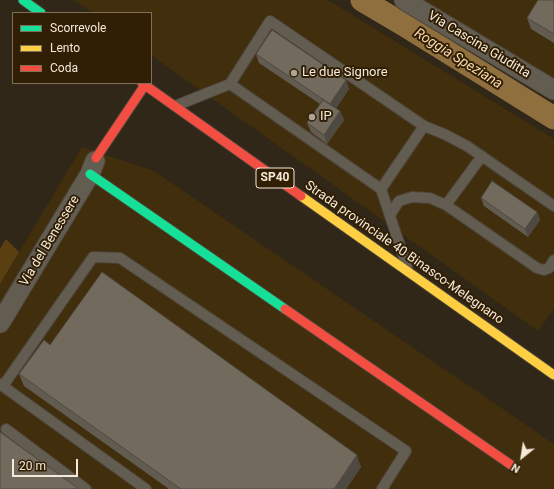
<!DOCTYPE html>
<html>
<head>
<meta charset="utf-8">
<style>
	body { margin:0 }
	#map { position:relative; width:554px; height:489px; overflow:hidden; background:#302718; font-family:Roboto,sans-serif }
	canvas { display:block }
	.legend { position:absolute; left:12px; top:12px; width:140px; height:72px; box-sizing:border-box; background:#301f04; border:1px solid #7f7059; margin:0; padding:5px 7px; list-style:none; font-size:12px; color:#f5e9d9 }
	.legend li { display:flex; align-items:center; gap:8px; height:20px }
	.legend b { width:20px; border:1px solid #7f7059 }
	.north { position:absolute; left:502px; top:437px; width:40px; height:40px; -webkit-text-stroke:3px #301f04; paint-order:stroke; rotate:210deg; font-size:11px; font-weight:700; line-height:16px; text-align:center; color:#f5e9d9 }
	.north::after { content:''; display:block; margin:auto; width:14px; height:18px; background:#f5e9d9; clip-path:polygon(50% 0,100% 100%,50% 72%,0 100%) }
	.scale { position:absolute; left:12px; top:459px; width:66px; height:18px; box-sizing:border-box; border:2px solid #f5e9d9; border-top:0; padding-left:5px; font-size:12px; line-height:14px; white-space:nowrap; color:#f5e9d9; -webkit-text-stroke:3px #301f04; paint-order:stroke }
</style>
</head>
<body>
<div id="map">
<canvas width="554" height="489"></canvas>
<ul class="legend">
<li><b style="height:5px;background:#16e098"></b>Scorrevole</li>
<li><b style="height:5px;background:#ffcf43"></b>Lento</li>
<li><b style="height:5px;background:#f24e42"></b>Coda</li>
</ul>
<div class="north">N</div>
<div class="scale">20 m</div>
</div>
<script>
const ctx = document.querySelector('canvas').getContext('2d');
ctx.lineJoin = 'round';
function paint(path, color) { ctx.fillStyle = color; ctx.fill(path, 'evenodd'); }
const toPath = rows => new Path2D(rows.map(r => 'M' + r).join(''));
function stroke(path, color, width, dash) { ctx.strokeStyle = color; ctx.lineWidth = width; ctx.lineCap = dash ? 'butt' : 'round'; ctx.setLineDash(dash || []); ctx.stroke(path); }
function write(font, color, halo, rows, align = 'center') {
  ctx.font = font + ' Roboto,sans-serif'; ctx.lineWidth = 4; ctx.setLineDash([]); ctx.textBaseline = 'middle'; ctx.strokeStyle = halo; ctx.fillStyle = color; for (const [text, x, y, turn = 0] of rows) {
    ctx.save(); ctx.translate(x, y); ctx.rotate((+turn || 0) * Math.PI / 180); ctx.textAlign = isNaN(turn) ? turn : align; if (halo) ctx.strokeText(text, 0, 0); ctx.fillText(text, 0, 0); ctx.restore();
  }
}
const built = toPath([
	[74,0,328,0,554,139,554,309,538,331,151,55,151,13,93,13],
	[425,0,554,0,554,81,425,1],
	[82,147,154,171,554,444,554,489,0,489,0,284]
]);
const green = toPath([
	[6,239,19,252,0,284,0,249]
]);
const canal = toPath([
	[362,0,401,23,554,118]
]);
const lane = toPath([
	[230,84,270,21,424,126,381,189],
	[175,106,230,84,381,189,407,267],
	[424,126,444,134,467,146,554,206],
	[446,205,482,156],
	[390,215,399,201,412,197,430,198,446,205,537,268,544,270,549,268,554,260],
	[0,384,146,489],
	[3,386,93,257,120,258,406,451,382,489],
	[6,429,86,489]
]);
const street = toPath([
	[404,0,554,90],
	[0,323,90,174,95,161]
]);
const fast = toPath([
	[23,0,41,13],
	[90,174,285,309]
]);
const slow = toPath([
	[301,196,554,375]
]);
const jam = toPath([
	[142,83,301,196],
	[96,158,145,85],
	[285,309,514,467]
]);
const wall = toPath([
	[554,0,554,43,531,29,527,18],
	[256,54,346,80,349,89,336,108,340,111,344,120,327,144,311,132,307,123,320,104,259,63],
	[481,198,537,212,540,220,528,237,484,206],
	[50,345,361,467,346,489,169,489,24,386,19,374]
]);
const shadedWall = toPath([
	[346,80,349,89,333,113,330,104],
	[340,111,344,120,327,144,324,135],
	[537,212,540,220,528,237,525,229],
	[357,455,361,467,346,489,334,489]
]);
const building = toPath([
	[538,0,554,0,554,34,527,18,538,0],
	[272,30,346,80,330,104,256,54,272,30],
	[323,100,340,111,324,135,307,123,323,100],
	[492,181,537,212,525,229,481,198,492,181],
	[102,272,357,455,334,489,181,489,19,374,44,340,50,345,102,272],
	[0,432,79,489,0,489,0,432]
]);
const markers = [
	[294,73,4,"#b0a595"],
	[312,117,4,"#b0a595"]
];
const shields = [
	[275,178,38]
];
const shieldNames = [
	["SP40",275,178]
];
const streetNames = [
	["Via Cascina Giuditta",479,45,31],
	["Via del Benessere",50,241,-59],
	["Strada provinciale 40 Binasco-Melegnano",404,253,35]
];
const poiNames = [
	["Le due Signore",302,73],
	["IP",320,117]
];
const waterNames = [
	["Roggia Speziana",458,59,32]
];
paint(built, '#412e0c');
paint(green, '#5a3f11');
stroke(canal, '#906f3e', 23);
stroke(lane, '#4c4439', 12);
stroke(street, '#4c4439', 21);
stroke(fast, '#4c4439', 11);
stroke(slow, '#4c4439', 11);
stroke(jam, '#4c4439', 11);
stroke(lane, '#625c51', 10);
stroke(street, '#625c51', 19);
stroke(fast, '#16e098', 9);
stroke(slow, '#ffcf43', 9);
stroke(jam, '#f24e42', 9);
paint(wall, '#615b50');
paint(shadedWall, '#4f4a41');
paint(building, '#716a5d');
stroke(building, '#4f4a41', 1);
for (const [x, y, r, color] of markers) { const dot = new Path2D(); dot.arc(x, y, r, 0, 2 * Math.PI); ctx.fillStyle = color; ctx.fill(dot); stroke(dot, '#301f04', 1.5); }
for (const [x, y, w] of shields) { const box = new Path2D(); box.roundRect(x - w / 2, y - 10, w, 20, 3); ctx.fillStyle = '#301f04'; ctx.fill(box); stroke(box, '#f5e9d9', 1); }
write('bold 12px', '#f5e9d9', null, shieldNames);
write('13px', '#f5e9d9', '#301f04', streetNames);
write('13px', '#f5e9d9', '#301f04', poiNames, 'left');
write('italic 14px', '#f8d9ad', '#301f04', waterNames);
</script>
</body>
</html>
